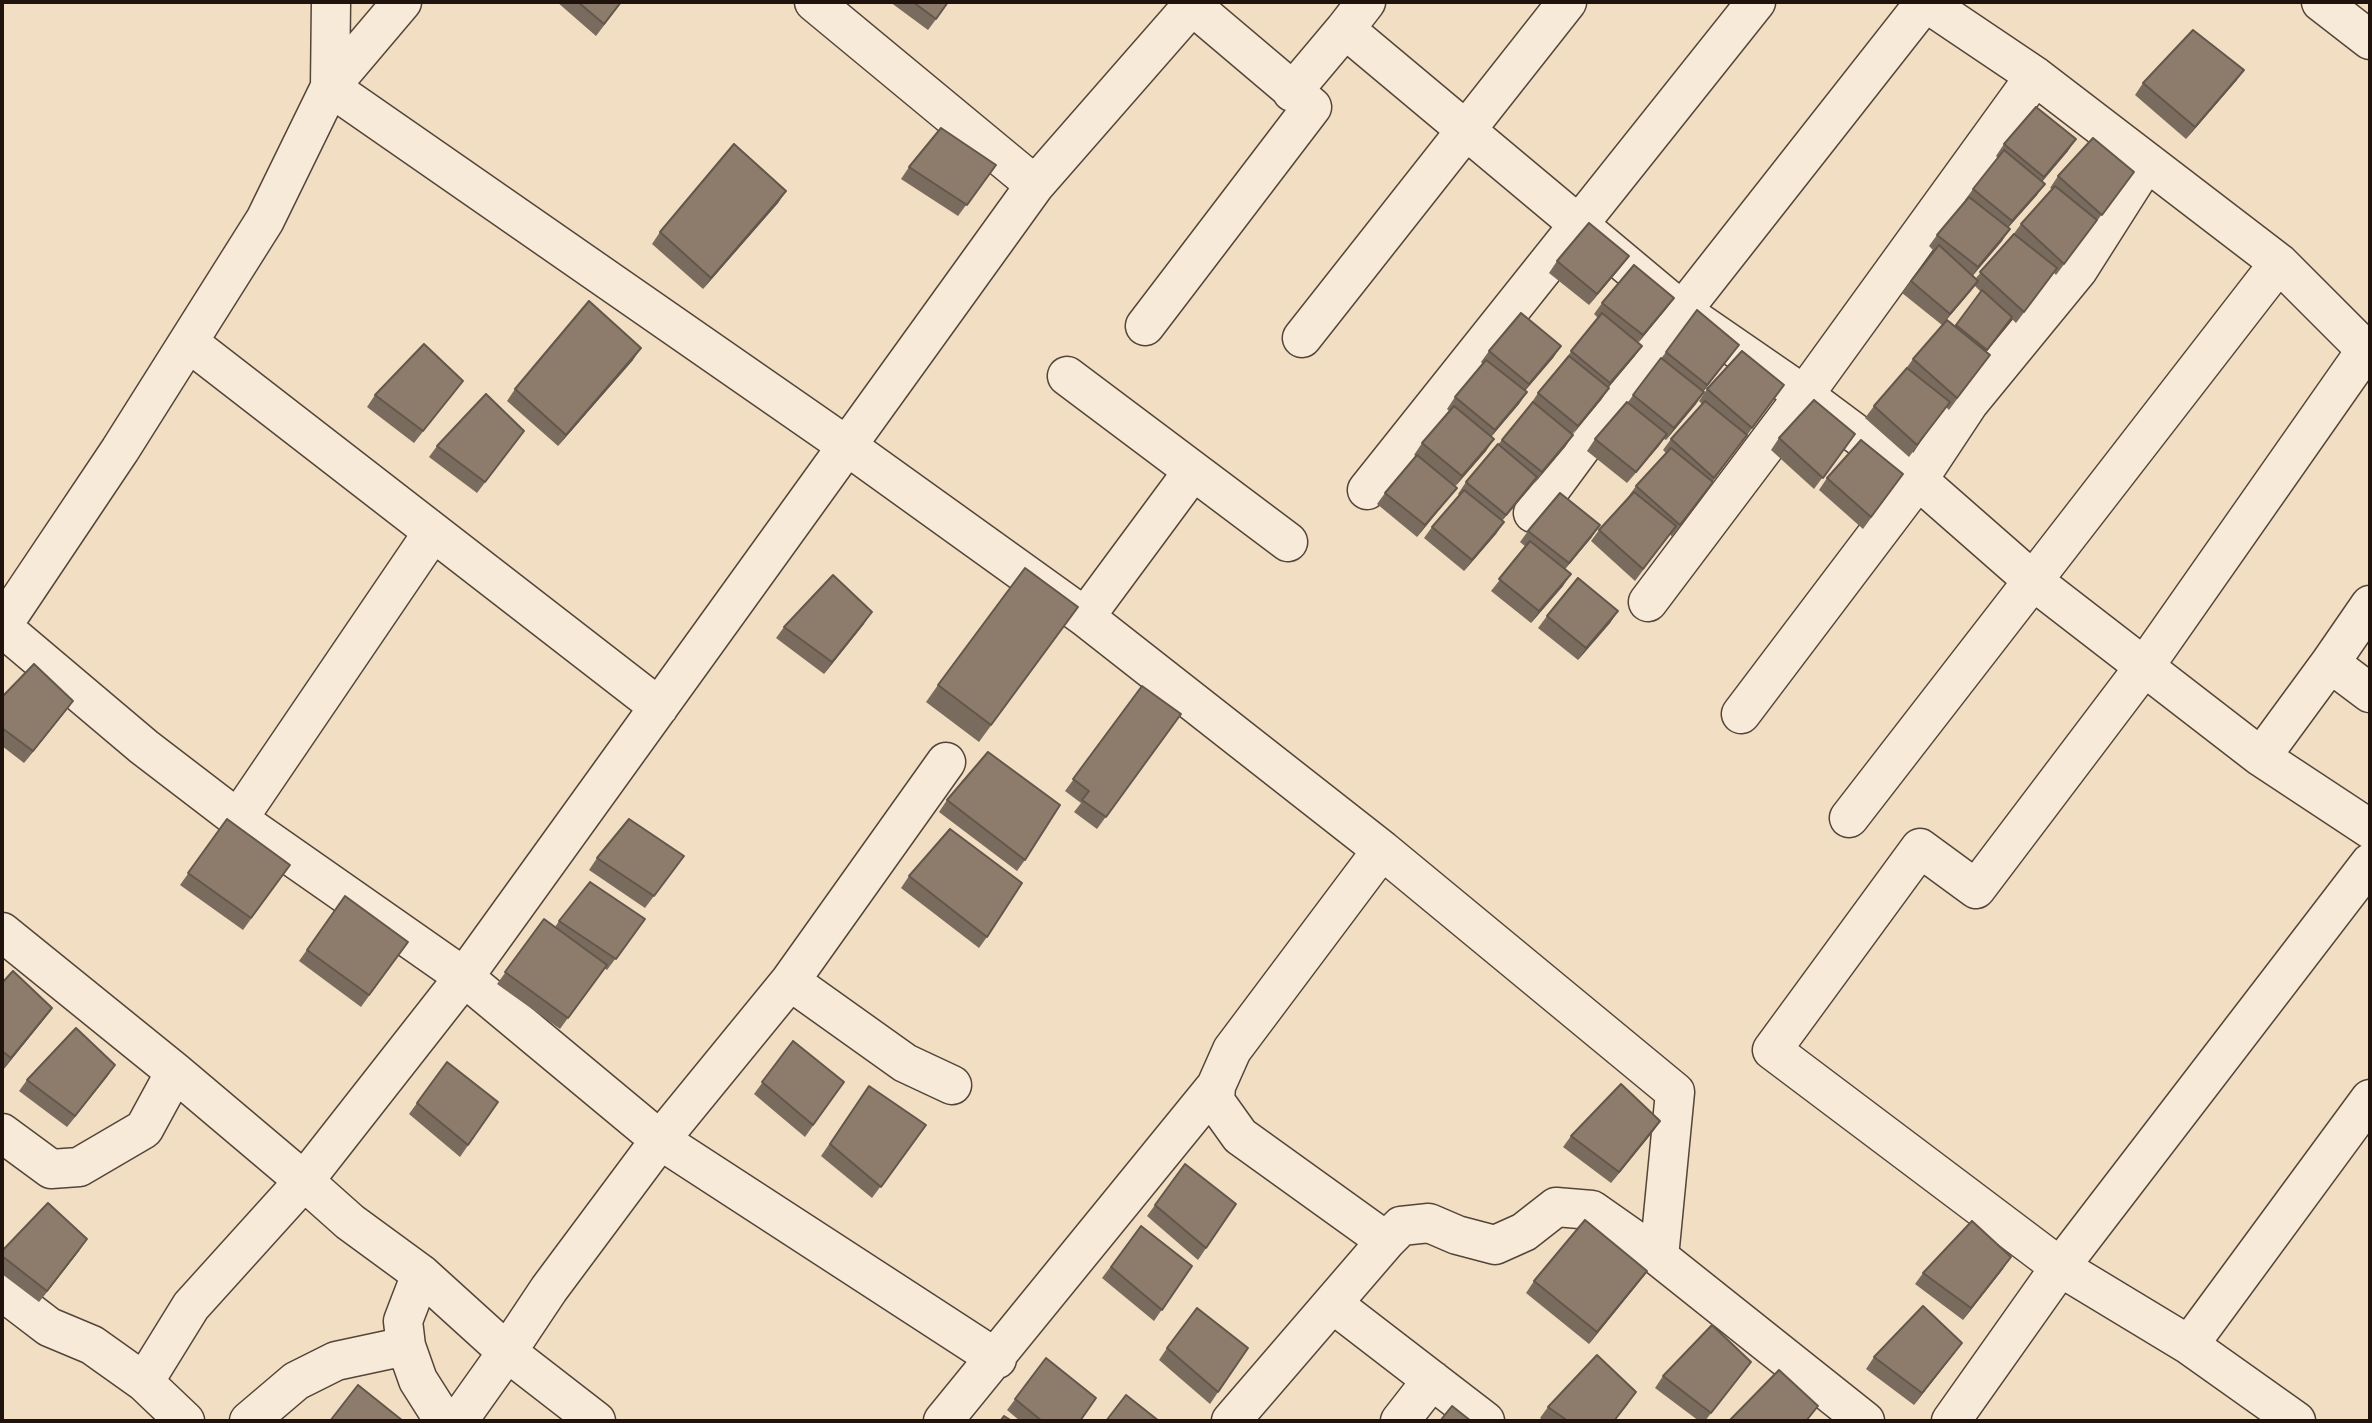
<!DOCTYPE html>
<html>
<head>
<meta charset="utf-8">
<style>
	body { margin:0 }
	#map { position:relative; width:2372px; height:1423px; overflow:hidden; background:#f2dec3; font-family:"IM FELL Double Pica",serif }
	canvas { display:block }
	.frame { position:absolute; inset:0; border:4px solid #20120d; pointer-events:none }
</style>
</head>
<body>
<div id="map">
<canvas width="2372" height="1423"></canvas>
<div class="frame"></div>
</div>
<script>
const ctx = document.querySelector('canvas').getContext('2d');
ctx.lineJoin = 'round';
const toPath = rows => new Path2D(rows.map(r => 'M' + r).join(''));
function stroke(path, color, width, dash) { ctx.strokeStyle = color; ctx.lineWidth = width; ctx.lineCap = dash ? 'butt' : 'round'; ctx.setLineDash(dash || []); ctx.stroke(path); }
function paint(path, color) { ctx.fillStyle = color; ctx.fill(path, 'evenodd'); }
const minor = toPath([
	[331,2,330,87,847,446,1085,617,1382,850,1675,1092,1659,1257,1865,1421],
	[814,2,1035,185],
	[1925,2,2035,76,2279,263,2370,354],
	[2321,2,2370,40],
	[1345,29,1366,2],
	[1292,92,1345,29,1682,311,1804,395,1918,480,2032,580,2261,757,2370,829],
	[1145,326,1312,107,1188,2],
	[1302,338,1567,2],
	[188,342,659,707],
	[1067,376,1288,542],
	[1367,490,1756,2],
	[1533,513,1682,311,1925,2],
	[1648,602,1804,395,2035,76],
	[2370,605,2330,663,2370,693],
	[1085,617,1193,471],
	[2,626,120,450,265,220,330,87,402,2],
	[2,627,144,747,238,819,464,977,660,1140,997,1359],
	[1741,714,1918,480,1969,403,2078,270,2146,163],
	[2261,757,2330,663],
	[1849,818,2279,263],
	[238,819,433,532],
	[2,932,175,1072,304,1181,191,1306,144,1382],
	[790,981,905,1063,952,1085],
	[2,1133,51,1169,79,1167,144,1129,175,1072],
	[1386,1241,1401,1226,1429,1223,1457,1235,1495,1245,1524,1232,1556,1207,1592,1210,1659,1257],
	[421,1274,403,1321,406,1346,418,1380,444,1421],
	[2,1291,49,1327,92,1345,144,1382,185,1421],
	[1333,1304,1485,1421],
	[2189,1345,2370,1099],
	[249,1421,296,1381,336,1361,406,1346],
	[458,1421,507,1352,421,1274,350,1222,304,1181,464,977,1035,185,1195,2],
	[596,1421,507,1352,549,1289,660,1140,790,981,946,762],
	[943,1421,1216,1086],
	[1231,1421,1386,1241,1240,1136,1215,1101,1216,1086,1232,1050,1382,850],
	[1400,1421,1432,1380],
	[1951,1421,2060,1267,2370,863],
	[2296,1421,2189,1345,2060,1267,1772,1050,1920,848,1976,889,2144,667,2366,350]
]);
const wall = toPath([
	[557,2,622,2,596,36],
	[890,2,949,2,928,30],
	[2244,70,2236,81,2186,139,2135,95,2143,83],
	[2004,144,2068,151,2042,181,2037,195,2008,228,2002,241,1973,275,1976,278,2012,236,2021,224,2052,189,2050,188,2058,176,2134,172,2056,275,2054,273,2016,323,2011,318,1986,352,1990,355,1949,410,1946,407,1909,457,1865,418,1874,406,1905,370,1913,359,1955,326,1981,292,1975,286,1942,325,1902,293,1934,251,1929,246,1937,235,1966,201,1965,200,1973,189,1998,158,1996,156],
	[996,165,958,216,901,179,909,167],
	[786,191,778,203,703,289,652,244,660,232],
	[1557,261,1620,268,1589,305,1549,273],
	[1602,303,1666,309,1638,342,1642,346,1634,357,1609,387,1609,388,1601,400,1572,434,1573,435,1565,447,1502,521,1504,522,1496,534,1464,571,1424,538,1432,527,1459,495,1458,494,1466,482,1531,406,1530,405,1538,393,1598,318,1594,314],
	[1561,346,1553,358,1525,391,1527,392,1519,404,1491,436,1486,451,1455,486,1448,499,1417,537,1377,504,1385,493,1416,456,1414,455,1422,443,1449,411,1447,409,1455,397,1483,364,1481,362,1489,351],
	[1666,352,1731,356,1703,392,1696,404,1666,440,1664,439,1627,483,1587,451,1595,439,1628,402],
	[633,360,558,446,507,401,515,389],
	[463,381,414,443,367,407,375,395],
	[1784,385,1672,537,1670,534,1635,581,1591,541,1599,530,1628,497,1636,486,1666,453,1663,450,1671,439,1702,404,1699,401,1707,389],
	[1855,434,1814,489,1771,450,1779,438],
	[516,442,477,493,429,457,437,446],
	[1903,474,1863,529,1819,490,1827,478],
	[1528,531,1592,537,1565,569,1563,586,1531,623,1491,591,1526,547,1520,542],
	[1078,607,979,742,926,702,938,685],
	[1618,611,1610,623,1578,660,1538,628,1547,616],
	[864,624,824,674,776,638,784,627],
	[1142,686,1181,714,1097,829,1074,812,1081,803,1065,791],
	[2,697,65,712,24,763,2,746],
	[947,800,1025,860,1017,871,939,812],
	[227,819,290,865,243,930,180,885],
	[684,856,645,908,589,870,597,858],
	[909,876,987,937,979,948,901,888],
	[345,896,408,942,361,1007,299,961],
	[544,919,555,927,559,921,645,919,607,970,604,968,560,1029,497,984],
	[2,983,44,1019,3,1070,2,1069],
	[793,1041,844,1082,805,1137,754,1094],
	[447,1062,498,1102,460,1157,409,1114],
	[115,1065,67,1127,19,1091,27,1080],
	[869,1086,926,1125,872,1198,821,1156],
	[1660,1121,1611,1183,1563,1147,1571,1136],
	[1185,1164,1236,1204,1198,1260,1147,1216],
	[1141,1226,1192,1266,1154,1321,1102,1278],
	[2,1251,79,1251,39,1302,2,1274],
	[2003,1269,1963,1320,1915,1284,1923,1273],
	[1534,1281,1639,1282,1589,1344,1526,1293],
	[1962,1343,1914,1405,1866,1369,1874,1357],
	[1167,1348,1248,1348,1210,1404,1159,1360],
	[1046,1358,1080,1421,1020,1421,1007,1410],
	[1742,1373,1705,1421,1699,1421,1655,1388,1663,1376],
	[1628,1404,1614,1421,1544,1421,1540,1418,1548,1407]
]);
const shadedWall = toPath([
	[2244,70,2236,81,2186,139,2195,127],
	[2076,139,2068,151,2036,189,2044,177],
	[2045,184,2037,195,2004,232,2012,221],
	[786,191,778,203,703,289,711,278],
	[2010,229,2002,241,1970,279,1978,267],
	[1629,256,1620,268,1589,305,1597,294],
	[1978,281,1970,292,1942,325,1950,314],
	[1674,298,1666,309,1635,347,1643,335],
	[1739,345,1731,356,1699,397,1707,385],
	[1561,346,1553,358,1521,395,1529,384],
	[1642,346,1634,357,1602,395,1610,383],
	[641,348,633,360,558,446,566,435],
	[1609,388,1601,400,1570,438,1578,426],
	[1527,392,1519,404,1487,442,1495,430],
	[1704,392,1696,404,1666,440,1674,428],
	[1667,434,1659,446,1627,483,1636,472],
	[1573,435,1565,447,1534,484,1542,472],
	[1494,439,1486,451,1454,488,1462,476],
	[1537,477,1529,489,1497,526,1506,515],
	[1457,488,1448,499,1417,537,1425,525],
	[1504,522,1496,534,1464,571,1472,560],
	[1600,525,1592,537,1560,575,1569,563],
	[1571,574,1563,586,1531,623,1539,611],
	[1618,611,1610,623,1578,660,1586,648],
	[872,612,864,624,824,674,832,662],
	[73,701,65,712,24,763,33,751],
	[52,1008,44,1019,3,1070,11,1058],
	[115,1065,107,1077,67,1127,75,1116],
	[1660,1121,1652,1133,1611,1183,1619,1172],
	[87,1239,79,1251,39,1302,47,1291],
	[2011,1257,2003,1269,1963,1320,1971,1308],
	[1647,1271,1639,1282,1589,1344,1597,1332],
	[1962,1343,1954,1354,1914,1405,1922,1393]
]);
const building = toPath([
	[578,2,621,2,604,24,578,2],
	[913,2,948,2,936,19,913,2],
	[2193,30,2244,70,2195,127,2143,83,2193,30],
	[2036,107,2076,139,2044,177,2004,144,2036,107],
	[941,128,996,165,967,205,909,167,941,128],
	[2093,138,2134,172,2102,215,2058,176,2093,138],
	[734,144,786,191,711,278,660,232,734,144],
	[2004,150,2045,184,2012,221,1973,189,2004,150],
	[2055,186,2097,220,2064,264,2021,224,2055,186],
	[1969,197,2010,229,1978,267,1937,235,1969,197],
	[1589,223,1629,256,1597,294,1557,261,1589,223],
	[2014,234,2057,268,2024,312,1980,272,2014,234],
	[1939,245,1978,281,1950,314,1911,281,1939,245],
	[1634,265,1674,298,1643,335,1602,303,1634,265],
	[1982,290,2012,317,1987,350,1956,325,1982,290],
	[589,301,641,348,566,435,515,389,589,301],
	[1697,310,1739,345,1707,385,1666,352,1697,310],
	[1521,313,1561,346,1529,384,1489,351,1521,313],
	[1602,313,1642,346,1610,383,1571,351,1602,313],
	[1947,320,1990,355,1957,398,1913,359,1947,320],
	[424,344,463,381,423,431,375,395,424,344],
	[1742,351,1784,385,1752,428,1707,389,1742,351],
	[1569,356,1609,388,1578,426,1538,393,1569,356],
	[1661,358,1704,392,1674,428,1633,395,1661,358],
	[1486,360,1527,392,1495,430,1455,397,1486,360],
	[1907,368,1950,402,1917,445,1874,406,1907,368],
	[486,394,524,431,485,482,437,446,486,394],
	[1814,400,1855,434,1823,478,1779,438,1814,400],
	[1705,401,1747,435,1714,478,1671,439,1705,401],
	[1533,402,1573,435,1542,472,1502,440,1533,402],
	[1627,402,1667,434,1636,472,1595,439,1627,402],
	[1454,406,1494,439,1462,476,1422,443,1454,406],
	[1861,440,1903,474,1871,517,1827,478,1861,440],
	[1498,444,1537,477,1506,515,1466,482,1498,444],
	[1671,448,1713,482,1680,525,1636,486,1671,448],
	[1417,455,1457,488,1425,525,1385,493,1417,455],
	[1464,490,1504,522,1472,560,1432,527,1464,490],
	[1634,492,1676,526,1643,569,1599,530,1634,492],
	[1560,493,1600,525,1569,563,1528,531,1560,493],
	[1530,541,1571,574,1539,611,1499,579,1530,541],
	[1025,568,1078,607,991,725,938,685,1025,568],
	[833,575,872,612,832,662,784,627,833,575],
	[1578,578,1618,611,1586,648,1547,616,1578,578],
	[34,664,73,701,33,751,2,728,2,697,34,664],
	[1142,686,1181,714,1106,817,1082,800,1089,791,1073,779,1142,686],
	[988,752,1060,805,1025,860,947,800,988,752],
	[227,819,290,865,251,918,188,873,227,819],
	[629,819,684,856,654,896,597,858,629,819],
	[950,829,1022,883,987,937,909,876,950,829],
	[590,882,645,919,616,959,559,921,590,882],
	[345,896,408,942,369,995,307,950,345,896],
	[544,919,607,965,568,1018,505,972,544,919],
	[13,971,52,1008,11,1058,2,1051,2,983,13,971],
	[76,1028,115,1065,75,1116,27,1080,76,1028],
	[793,1041,844,1082,813,1125,762,1082,793,1041],
	[447,1062,498,1102,468,1145,417,1103,447,1062],
	[1621,1084,1660,1121,1619,1172,1571,1136,1621,1084],
	[869,1086,926,1125,881,1187,830,1144,869,1086],
	[1185,1164,1236,1204,1206,1248,1155,1205,1185,1164],
	[48,1203,87,1239,47,1291,2,1256,2,1251,48,1203],
	[1585,1220,1647,1271,1597,1332,1534,1281,1585,1220],
	[1972,1221,2011,1257,1971,1308,1923,1273,1972,1221],
	[1141,1226,1192,1266,1162,1310,1111,1267,1141,1226],
	[1923,1306,1962,1343,1922,1393,1874,1357,1923,1306],
	[1197,1308,1248,1348,1218,1392,1167,1348,1197,1308],
	[1712,1325,1751,1362,1711,1413,1663,1376,1712,1325],
	[1597,1355,1636,1392,1614,1421,1568,1421,1548,1407,1597,1355],
	[1046,1358,1096,1398,1080,1421,1042,1421,1015,1399,1046,1358],
	[1779,1370,1818,1406,1806,1421,1729,1421,1779,1370],
	[358,1385,403,1421,330,1421,358,1385],
	[1126,1395,1159,1421,1106,1421,1126,1395],
	[1452,1406,1471,1421,1440,1421,1452,1406],
	[1004,1416,1012,1421,1000,1421,1004,1416]
]);
stroke(minor, '#54453a', 41);
stroke(minor, '#f7ead8', 38);
paint(wall, '#796b5d');
paint(shadedWall, '#63574c');
paint(building, '#8d7c6c');
stroke(building, '#63574c', 2);
</script>
</body>
</html>
